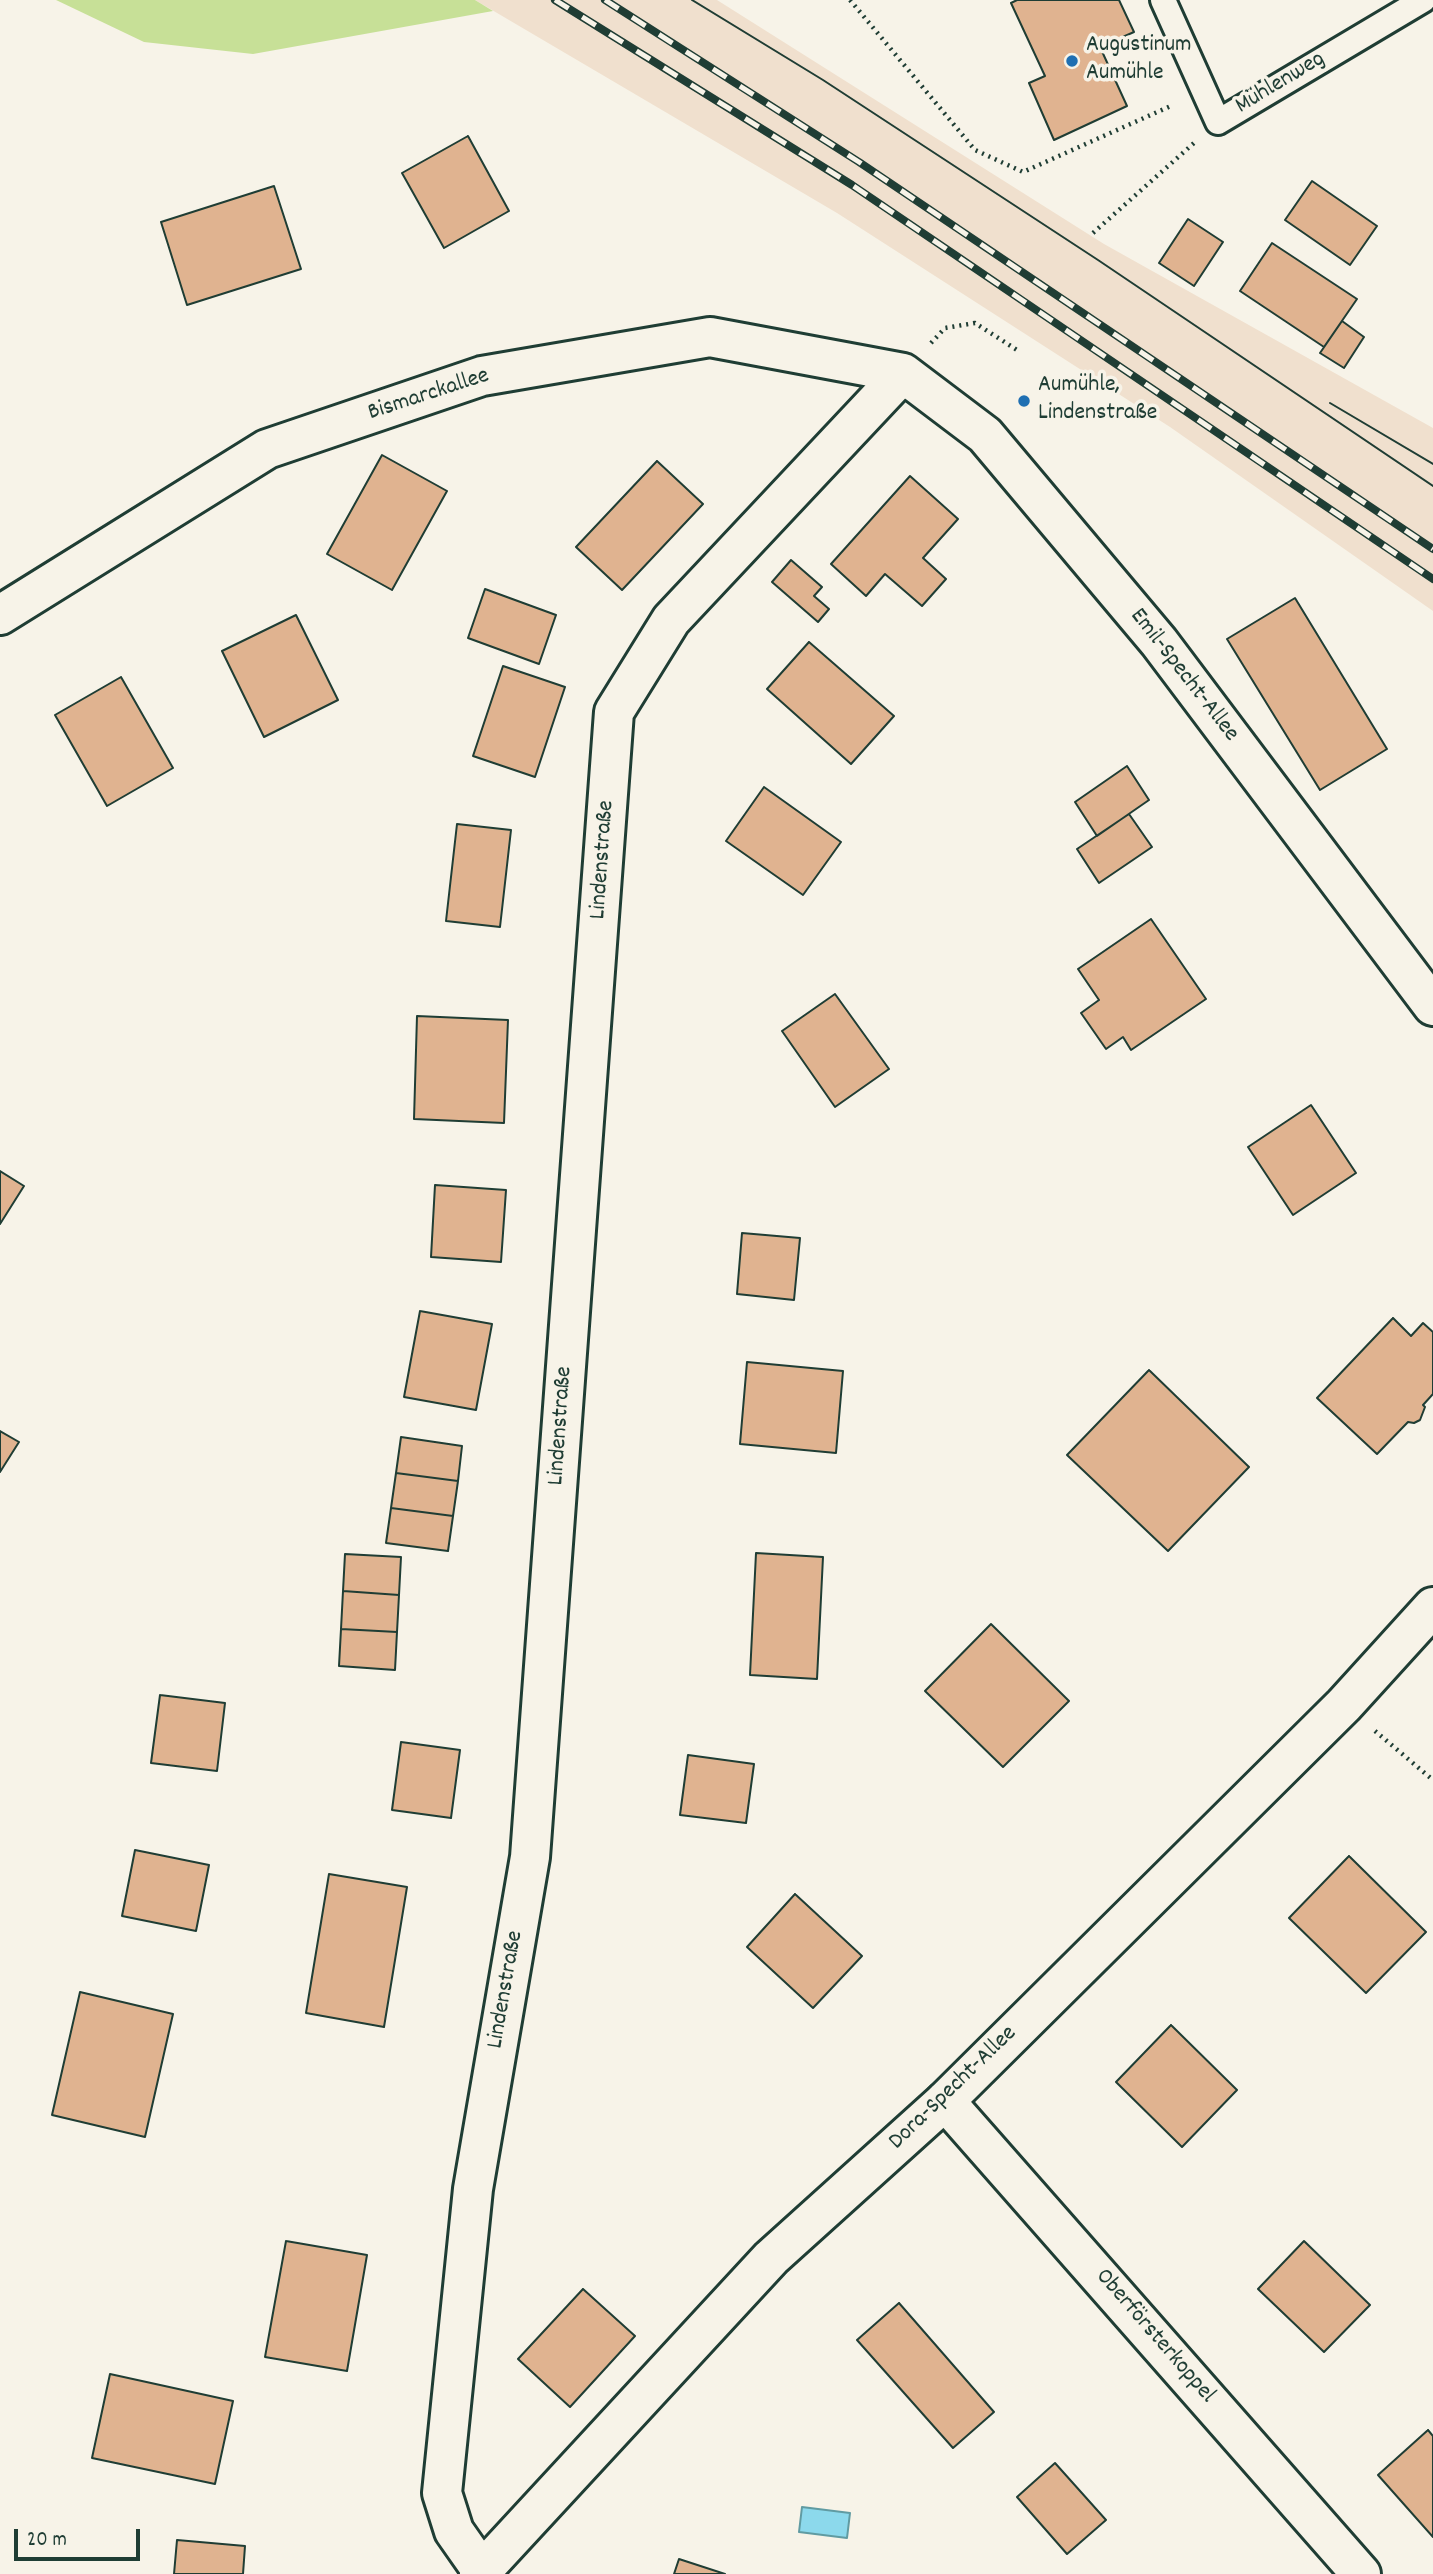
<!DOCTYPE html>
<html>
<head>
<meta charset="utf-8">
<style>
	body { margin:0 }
	#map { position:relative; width:1433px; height:2574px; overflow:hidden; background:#f7f3e8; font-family:Dekko,sans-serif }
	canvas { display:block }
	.scale { position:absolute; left:14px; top:2529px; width:126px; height:32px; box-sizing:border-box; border:4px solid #1f3d34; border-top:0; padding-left:9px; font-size:21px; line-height:24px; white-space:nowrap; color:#1f3d34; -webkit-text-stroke:5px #f7f3e8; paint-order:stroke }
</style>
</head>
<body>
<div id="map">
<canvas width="1433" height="2574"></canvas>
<div class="scale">20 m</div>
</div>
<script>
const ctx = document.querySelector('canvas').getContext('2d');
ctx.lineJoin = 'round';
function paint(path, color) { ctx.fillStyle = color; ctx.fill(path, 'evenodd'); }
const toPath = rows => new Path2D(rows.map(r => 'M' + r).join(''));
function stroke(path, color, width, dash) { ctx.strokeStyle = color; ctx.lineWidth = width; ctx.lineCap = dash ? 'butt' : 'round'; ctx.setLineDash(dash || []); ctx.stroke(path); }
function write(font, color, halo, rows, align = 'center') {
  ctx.font = font + ' Dekko,sans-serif'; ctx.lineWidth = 7; ctx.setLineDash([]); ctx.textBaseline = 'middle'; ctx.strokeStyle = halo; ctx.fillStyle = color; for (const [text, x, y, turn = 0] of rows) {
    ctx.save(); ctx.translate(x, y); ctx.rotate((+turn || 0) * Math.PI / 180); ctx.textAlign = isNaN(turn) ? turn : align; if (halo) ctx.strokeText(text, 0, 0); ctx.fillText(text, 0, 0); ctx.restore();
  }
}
const built = toPath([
	[475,0,717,0,1104,244,1433,428,1433,611,1170,427,837,213]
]);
const green = toPath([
	[56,0,475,0,493,11,253,54,144,42]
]);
const water = toPath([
	[802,2507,850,2513,847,2538,799,2532,802,2507]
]);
const building = toPath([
	[1017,0,1119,0,1134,32,1100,47,1127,106,1054,140,1029,83,1045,76,1011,3,1017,0],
	[468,136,509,211,444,248,402,173,468,136],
	[1312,181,1377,226,1350,265,1285,220,1312,181],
	[274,186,301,269,187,305,161,222,274,186],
	[1188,219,1223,242,1194,286,1159,263,1188,219],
	[1272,243,1357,299,1324,347,1240,291,1272,243],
	[1342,321,1364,337,1344,368,1320,353,1342,321],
	[382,455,447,491,392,590,327,554,382,455],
	[657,461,703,504,622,590,576,547,657,461],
	[910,476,958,519,923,558,946,579,922,606,885,574,866,596,831,564,910,476],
	[791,560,822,587,814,596,829,609,818,622,772,582,791,560],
	[485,589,556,615,539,664,468,638,485,589],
	[1295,598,1387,749,1320,790,1227,639,1295,598],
	[296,615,338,700,264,737,222,651,296,615],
	[809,642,894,716,851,764,767,689,809,642],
	[503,666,565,687,535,777,473,756,503,666],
	[121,677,173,768,107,806,55,715,121,677],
	[1127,766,1149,800,1097,836,1075,802,1127,766],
	[764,787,841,842,803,895,726,841,764,787],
	[1129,814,1152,847,1099,883,1077,849,1129,814],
	[457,824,511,830,500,927,446,921,457,824],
	[1151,919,1206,999,1131,1050,1123,1037,1106,1049,1081,1013,1099,1000,1078,969,1151,919],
	[835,994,889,1069,835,1107,782,1031,835,994],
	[417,1016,508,1020,504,1123,414,1119,417,1016],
	[1311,1105,1356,1173,1293,1215,1248,1147,1311,1105],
	[0,1171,24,1186,0,1224,0,1171],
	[435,1185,506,1190,501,1262,431,1257,435,1185],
	[742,1233,800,1238,794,1300,737,1294,742,1233],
	[420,1311,492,1324,476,1410,404,1397,420,1311],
	[1393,1318,1411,1336,1423,1323,1433,1332,1433,1394,1423,1405,1425,1407,1420,1420,1414,1423,1408,1422,1377,1454,1317,1398,1393,1318],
	[747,1362,843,1371,836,1453,740,1444,747,1362],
	[1149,1370,1249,1467,1168,1551,1067,1455,1149,1370],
	[0,1431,19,1442,0,1472,0,1431],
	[401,1437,462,1446,458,1481,396,1473,401,1437],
	[396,1473,458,1481,453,1516,391,1508,396,1473],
	[391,1508,453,1516,448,1551,386,1543,391,1508],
	[756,1553,823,1557,817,1679,750,1675,756,1553],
	[345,1554,401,1557,399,1595,343,1591,345,1554],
	[343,1591,399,1595,397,1632,341,1629,343,1591],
	[991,1624,1069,1701,1003,1767,925,1691,991,1624],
	[341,1629,397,1632,395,1670,339,1666,341,1629],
	[160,1695,225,1703,217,1771,151,1763,160,1695],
	[401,1742,460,1750,451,1818,392,1810,401,1742],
	[688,1755,754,1764,746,1823,680,1815,688,1755],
	[135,1850,209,1865,196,1931,122,1916,135,1850],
	[1349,1856,1426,1932,1366,1993,1289,1918,1349,1856],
	[329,1874,407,1887,384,2027,306,2013,329,1874],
	[795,1894,862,1956,813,2008,747,1947,795,1894],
	[80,1992,173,2014,145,2137,52,2115,80,1992],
	[1171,2025,1237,2090,1182,2147,1116,2082,1171,2025],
	[286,2241,367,2255,347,2371,265,2357,286,2241],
	[1304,2241,1370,2305,1324,2352,1258,2289,1304,2241],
	[583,2289,635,2336,570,2407,518,2359,583,2289],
	[899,2303,994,2412,953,2448,857,2340,899,2303],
	[110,2374,233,2401,215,2484,92,2458,110,2374],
	[1428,2430,1433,2436,1433,2537,1378,2475,1428,2430],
	[1055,2463,1106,2520,1067,2554,1017,2497,1055,2463],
	[177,2540,245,2546,243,2574,174,2574,177,2540],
	[679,2559,725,2574,674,2574,679,2559]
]);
const path = toPath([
	[850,0,975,150,1023,172,1173,105],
	[1093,233,1194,143],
	[931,343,945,328,975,323,1017,350],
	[1375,1731,1433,1780]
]);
const lane = toPath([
	[1163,0,1218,122,1423,0]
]);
const street = toPath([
	[0,615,267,449,482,376,710,337,903,373,985,435,1159,642,1433,1006],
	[945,2101,1361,2574],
	[482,2571,454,2531,442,2493,473,2189,530,1857,614,712,671,620,903,373]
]);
const secondary = toPath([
	[479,2574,771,2258,945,2101,1344,1705,1433,1607]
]);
const tram = toPath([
	[692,0,823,80,1098,260,1433,486],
	[1330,403,1433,464]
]);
const rail = toPath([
	[555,0,852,185,1433,579],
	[605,0,859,162,1433,549]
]);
const markers = [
	[1072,61,7,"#1f6fb2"],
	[1024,401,7,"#1f6fb2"]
];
const poiNames = [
	["Augustinum",1086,47],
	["Aumühle",1086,75],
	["Aumühle,",1038,387],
	["Lindenstraße",1038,415]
];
const streetNames = [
	["Mühlenweg",1281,84,-31],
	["Bismarckallee",429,396,-18],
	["Emil-Specht-Allee",1183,676,52],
	["Lindenstraße",604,860,-86],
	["Lindenstraße",562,1426,-86],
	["Lindenstraße",507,1990,-80],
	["Dora-Specht-Allee",954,2089,-44],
	["Oberförsterkoppel",1154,2337,49]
];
paint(built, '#f0e0ce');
paint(green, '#c7e097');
paint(water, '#8cd9ec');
stroke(water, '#609ba2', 2);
paint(building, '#e0b390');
stroke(building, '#1f3d34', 2);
stroke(lane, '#1f3d34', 30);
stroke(street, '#1f3d34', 44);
stroke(secondary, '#1f3d34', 44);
stroke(path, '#1f3d34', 4.5, [2, 5]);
stroke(lane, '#f7f3e8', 24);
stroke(street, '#f7f3e8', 38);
stroke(secondary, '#f7f3e8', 38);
stroke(tram, '#1f3d34', 2);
stroke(rail, '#1f3d34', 8);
stroke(rail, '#f7f3e8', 5, [16]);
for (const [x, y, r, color] of markers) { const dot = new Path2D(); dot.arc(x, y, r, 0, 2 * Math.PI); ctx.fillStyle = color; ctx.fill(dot); stroke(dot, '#f7f3e8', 2.5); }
write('24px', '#1f3d34', '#f7f3e8', poiNames, 'left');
write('24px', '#1f3d34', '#f7f3e8', streetNames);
</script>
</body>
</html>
